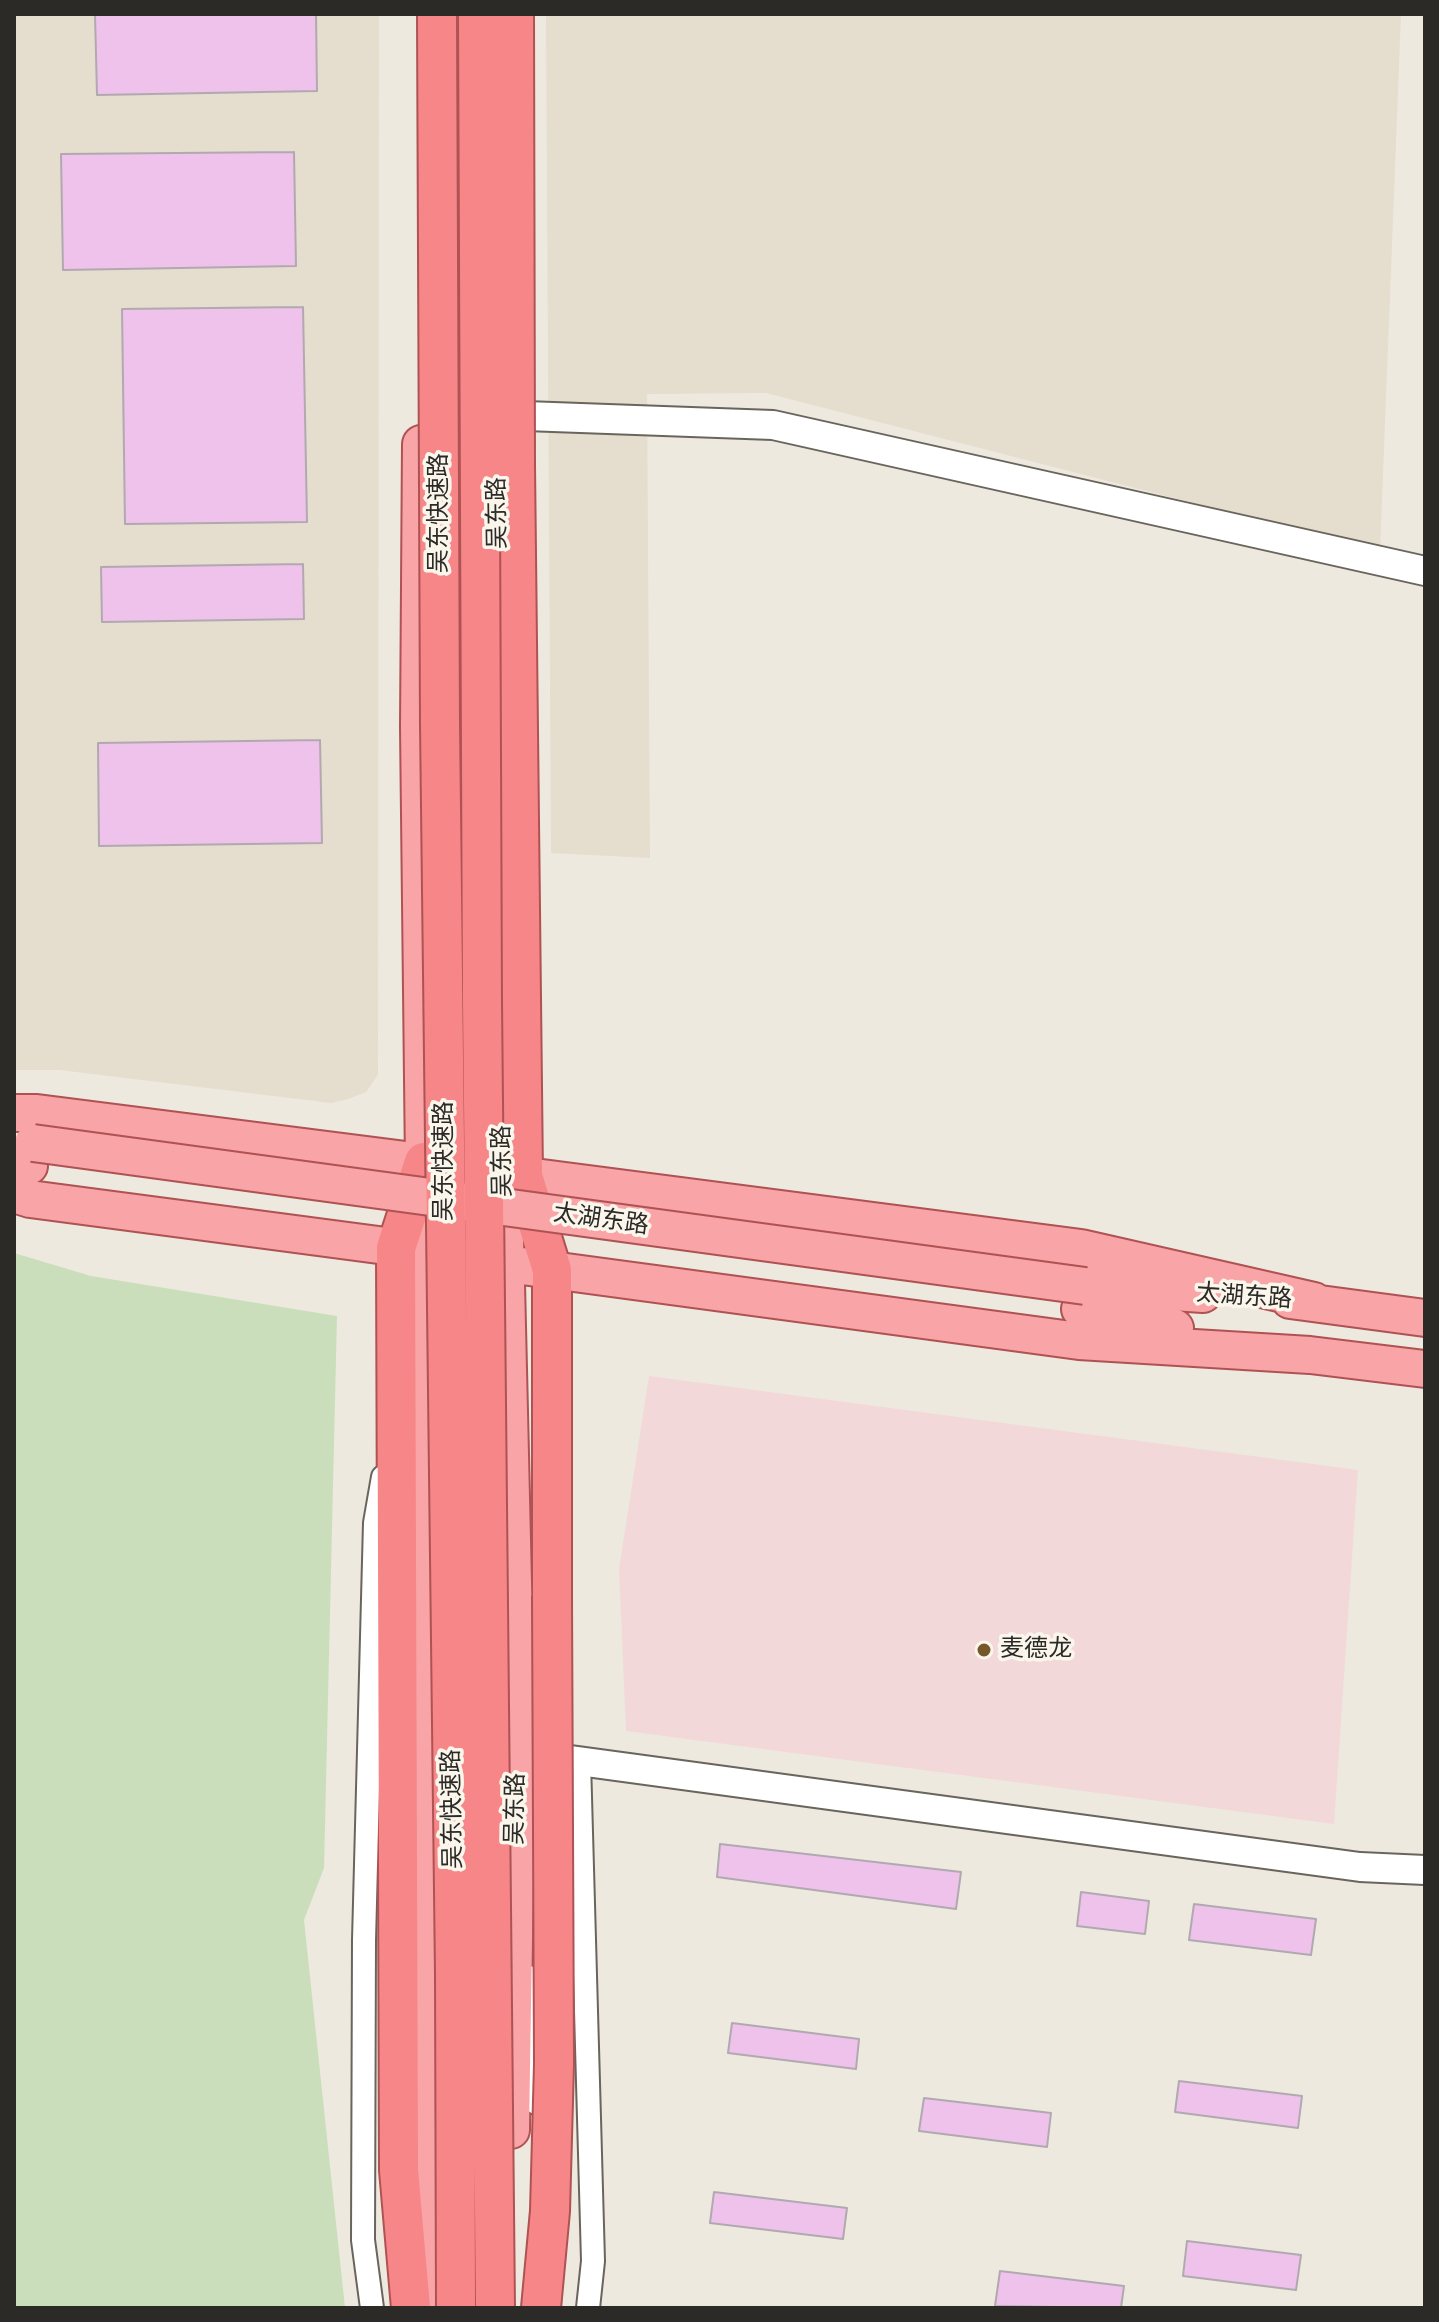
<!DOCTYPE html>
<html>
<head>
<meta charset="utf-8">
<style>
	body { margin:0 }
	#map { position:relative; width:1439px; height:2322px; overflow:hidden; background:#ede9df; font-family:"Archivo Narrow",sans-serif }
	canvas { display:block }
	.frame { position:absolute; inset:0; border:16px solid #2c2a27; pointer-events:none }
</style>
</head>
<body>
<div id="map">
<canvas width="1439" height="2322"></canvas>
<div class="frame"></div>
</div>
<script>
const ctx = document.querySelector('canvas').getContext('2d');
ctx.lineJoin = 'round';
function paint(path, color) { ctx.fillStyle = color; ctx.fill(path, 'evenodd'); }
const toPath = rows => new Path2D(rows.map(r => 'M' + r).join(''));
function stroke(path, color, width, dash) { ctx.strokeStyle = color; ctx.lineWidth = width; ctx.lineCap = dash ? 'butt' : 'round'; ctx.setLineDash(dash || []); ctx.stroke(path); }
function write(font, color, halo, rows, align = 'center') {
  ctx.font = font + ' "Archivo Narrow","Noto Sans SC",sans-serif'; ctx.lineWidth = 7; ctx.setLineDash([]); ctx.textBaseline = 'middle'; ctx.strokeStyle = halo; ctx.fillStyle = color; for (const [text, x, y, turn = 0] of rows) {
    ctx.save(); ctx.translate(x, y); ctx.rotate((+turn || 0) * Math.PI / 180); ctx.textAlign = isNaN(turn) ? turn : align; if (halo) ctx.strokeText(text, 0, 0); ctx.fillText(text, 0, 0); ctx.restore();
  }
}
const commercial = toPath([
	[649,1376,1358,1470,1334,1824,626,1731,619,1569]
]);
const built = toPath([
	[14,14,379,14,378,1075,366,1092,348,1099,331,1103,60,1070,14,1070],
	[546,14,1401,14,1380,551,766,393,647,394,650,858,551,853]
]);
const green = toPath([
	[14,1253,91,1276,337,1316,324,1868,304,1920,345,2308,14,2308]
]);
const building = toPath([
	[95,14,316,14,317,91,97,95,95,14],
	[294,152,296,266,63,270,61,154,294,152],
	[303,307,307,522,125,524,122,309,303,307],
	[303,564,304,619,102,622,101,567,303,564],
	[320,740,322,843,99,846,98,743,320,740],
	[720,1844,961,1872,956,1909,717,1877,720,1844],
	[1081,1892,1149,1901,1145,1934,1077,1926,1081,1892],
	[1194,1904,1316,1919,1311,1955,1189,1940,1194,1904],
	[732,2023,859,2039,856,2069,728,2053,732,2023],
	[1179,2081,1302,2096,1298,2128,1175,2112,1179,2081],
	[924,2098,1051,2113,1047,2147,919,2131,924,2098],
	[714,2192,847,2208,843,2239,710,2223,714,2192],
	[1187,2241,1301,2255,1296,2290,1183,2276,1187,2241],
	[1000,2271,1124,2286,1121,2308,995,2306,1000,2271]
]);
const minor = toPath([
	[579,1761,593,2261,588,2308],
	[529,1977,536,2103],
	[372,2308,363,2240,364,1940,375,1523,383,1477]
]);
const tertiary = toPath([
	[498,415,773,425,1425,571],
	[534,1755,1360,1867,1425,1870]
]);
const primary = toPath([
	[421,444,419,727,437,2308],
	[501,858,503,1155,517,1753,511,2130],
	[14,1113,37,1113,445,1165],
	[14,1164,29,1166],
	[496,1172,1081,1248,1314,1301],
	[14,1194,30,1199,424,1251],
	[522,1266,1079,1341,1310,1355,1425,1369],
	[1085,1286,1203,1294],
	[1290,1300,1425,1318],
	[1080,1309,1175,1328]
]);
const trunk = toPath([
	[515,465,523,1176,552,1270,552,1596],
	[411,2308,399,2170,396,1248,424,1162]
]);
const primaryBridge = toPath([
	[33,1143,1085,1286]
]);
const trunkBridge = toPath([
	[437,14,440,724,455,1974,456,2308],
	[478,14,482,1001,495,2308],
	[514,14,515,465],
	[541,2308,550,2211,554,2064,552,1596]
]);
const markers = [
	[984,1650,8,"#76572c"]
];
const streetNames = [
	["吴东快速路",440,513,-90],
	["吴东路",498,513,-91],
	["吴东快速路",445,1161,-90],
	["吴东路",503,1161,-91],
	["太湖东路",601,1220,8],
	["太湖东路",1244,1297,4],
	["吴东快速路",453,1809,-91],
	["吴东路",516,1809,-89]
];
const poiNames = [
	["麦德龙",1000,1650]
];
paint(commercial, '#f3d8d9');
paint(built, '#e5ddcd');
paint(green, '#cbdebb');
paint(building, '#efc2ec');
stroke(building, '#b1a9b0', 2);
stroke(minor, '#69655d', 26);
stroke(tertiary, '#69655d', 32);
stroke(primary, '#af5253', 40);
stroke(trunk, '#af5253', 42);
stroke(minor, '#fff', 22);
stroke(tertiary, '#fff', 28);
stroke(primary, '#f9a4a6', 36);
stroke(trunk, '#f78688', 38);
stroke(primaryBridge, '#af5253', 40, []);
stroke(trunkBridge, '#af5253', 42, []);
stroke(primaryBridge, '#f9a4a6', 36);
stroke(trunkBridge, '#f78688', 38);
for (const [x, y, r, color] of markers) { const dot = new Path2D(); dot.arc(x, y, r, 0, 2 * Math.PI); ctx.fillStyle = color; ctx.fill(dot); stroke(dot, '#fbf6ec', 3); }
write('24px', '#2c2a27', '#fbf6ec', streetNames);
write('24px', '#2c2a27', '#fbf6ec', poiNames, 'left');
</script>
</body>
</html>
